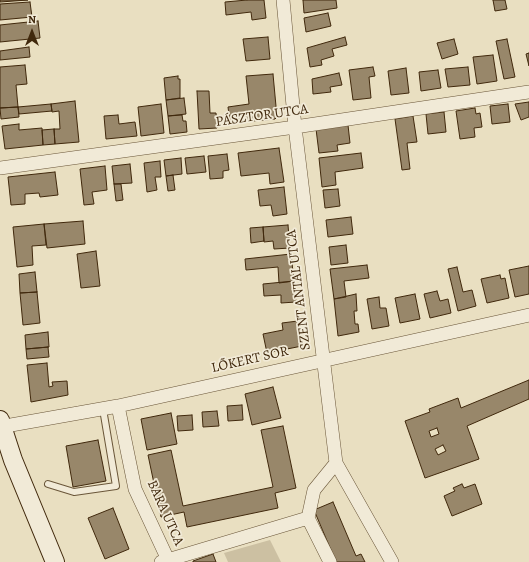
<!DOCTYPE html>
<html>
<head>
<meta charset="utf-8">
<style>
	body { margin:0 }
	#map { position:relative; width:529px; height:562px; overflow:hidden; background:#e9dfc1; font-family:Alegreya,serif }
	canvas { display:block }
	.north { position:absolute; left:12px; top:12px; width:40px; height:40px; -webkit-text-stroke:3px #f1ead7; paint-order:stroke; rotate:0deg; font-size:11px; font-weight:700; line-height:16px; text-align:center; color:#40280c }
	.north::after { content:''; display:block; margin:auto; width:14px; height:18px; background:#40280c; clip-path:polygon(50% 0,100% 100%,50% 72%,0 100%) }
</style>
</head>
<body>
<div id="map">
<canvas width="529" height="562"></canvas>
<div class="north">N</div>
</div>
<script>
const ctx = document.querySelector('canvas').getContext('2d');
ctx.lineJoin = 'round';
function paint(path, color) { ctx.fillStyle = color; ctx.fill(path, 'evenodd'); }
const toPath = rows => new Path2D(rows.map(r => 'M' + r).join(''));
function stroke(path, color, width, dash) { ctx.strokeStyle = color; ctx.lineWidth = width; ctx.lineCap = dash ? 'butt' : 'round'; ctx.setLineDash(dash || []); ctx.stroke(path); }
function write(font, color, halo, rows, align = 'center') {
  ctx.font = font + ' Alegreya,serif'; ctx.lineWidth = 3.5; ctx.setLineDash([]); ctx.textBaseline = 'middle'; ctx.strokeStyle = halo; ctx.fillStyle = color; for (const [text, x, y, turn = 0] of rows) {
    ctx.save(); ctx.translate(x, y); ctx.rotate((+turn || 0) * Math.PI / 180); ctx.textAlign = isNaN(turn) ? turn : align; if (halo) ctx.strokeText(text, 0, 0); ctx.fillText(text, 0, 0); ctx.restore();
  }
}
const green = toPath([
	[270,540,281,562,228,562,224,553]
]);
const building = toPath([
	[0,0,28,0,0,2,0,0],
	[247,0,264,0,266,18,252,20,251,12,226,15,225,2,247,0],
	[303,0,336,0,337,8,304,13,303,0],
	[493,0,505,0,507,9,495,11,493,0],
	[30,2,32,17,0,20,0,4,30,2],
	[328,13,331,26,306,32,304,18,328,13],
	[38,21,40,38,0,42,0,25,38,21],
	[268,37,270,59,246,61,243,39,268,37],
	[345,37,347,45,332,49,334,56,321,60,322,65,310,67,307,48,345,37],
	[454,39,458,54,442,59,437,43,454,39],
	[507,39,515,77,504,79,496,41,507,39],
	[29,47,30,57,0,60,0,51,29,47],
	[529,53,529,66,526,54,529,53],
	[493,55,497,81,477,84,473,57,493,55],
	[25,65,27,84,16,85,18,107,0,108,0,67,25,65],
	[373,67,375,76,369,77,371,98,353,100,349,70,373,67],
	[468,67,470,85,448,87,445,69,468,67],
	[406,68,409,93,391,95,388,71,406,68],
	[438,70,441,88,421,91,419,72,438,70],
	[339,73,342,85,330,87,331,92,313,94,312,79,339,73],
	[273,74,277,117,275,119,230,123,228,107,249,104,246,76,273,74],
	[178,76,178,79,180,79,180,98,166,100,164,78,178,76],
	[197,91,209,91,210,113,216,113,217,128,199,129,197,91],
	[184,98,186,114,168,116,166,100,184,98],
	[75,101,79,142,55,144,54,129,60,129,59,111,52,112,51,104,75,101],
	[529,102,529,117,521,120,515,104,529,102],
	[51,104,52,111,19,114,18,107,51,104],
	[161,104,164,133,141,136,138,107,161,104],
	[508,104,510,122,492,124,490,106,508,104],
	[18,107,19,117,1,119,0,108,18,107],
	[475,108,476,114,480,113,482,127,474,128,475,137,460,139,456,111,475,108],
	[444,112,446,132,428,134,426,114,444,112],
	[118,115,119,124,135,122,137,136,106,139,104,116,118,115],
	[182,115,183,121,186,121,187,132,170,134,168,116,182,115],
	[413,116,417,142,407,143,410,169,402,170,395,119,413,116],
	[19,124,19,130,42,128,43,145,5,149,2,126,19,124],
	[348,125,350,143,337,145,338,151,319,153,316,129,348,125],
	[54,129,55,144,43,145,42,130,54,129],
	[279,148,284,182,270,184,269,173,241,176,238,153,279,148],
	[361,153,363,168,335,172,336,185,322,187,319,158,361,153],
	[227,154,229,170,223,171,223,178,210,179,208,156,227,154],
	[204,156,206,172,187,174,185,158,204,156],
	[181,158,182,174,166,176,164,160,181,158],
	[160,161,161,177,155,177,157,190,147,192,144,163,160,161],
	[130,164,132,183,114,184,112,166,130,164],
	[105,166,107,190,92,192,94,204,84,205,80,169,105,166],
	[55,172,58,195,40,197,39,193,25,194,25,204,11,205,8,177,55,172],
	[173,175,175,190,168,191,166,176,173,175],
	[114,184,121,184,123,200,116,201,114,184],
	[284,187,287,214,273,216,271,205,260,206,258,190,284,187],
	[338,189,340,206,325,208,323,190,338,189],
	[351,217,353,234,328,237,326,220,351,217],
	[83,221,85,244,47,248,44,224,83,221],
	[44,224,46,245,32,246,33,265,17,267,13,227,44,224],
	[288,225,290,248,274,249,273,241,264,242,263,227,288,225],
	[263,227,264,241,251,243,250,228,263,227],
	[346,245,348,263,331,265,329,247,346,245],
	[96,251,100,286,81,288,77,254,96,251],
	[291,254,294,281,279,283,278,267,246,270,245,259,291,254],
	[367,265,369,278,344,281,346,297,334,299,330,269,367,265],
	[529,266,529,294,515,297,509,270,529,266],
	[457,267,463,292,472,290,476,306,458,311,448,269,457,267],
	[35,272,37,292,20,293,19,274,35,272],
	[500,275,501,279,505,278,509,298,487,303,481,279,500,275],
	[294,281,296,302,281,303,281,295,264,296,263,284,294,281],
	[437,291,440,301,448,299,451,313,430,318,424,294,437,291],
	[37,292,40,323,23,325,20,293,37,292],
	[356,294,357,311,354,311,355,324,358,324,359,332,338,336,334,299,356,294],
	[415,294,420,319,400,323,395,298,415,294],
	[379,297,380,308,386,308,389,326,372,329,367,299,379,297],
	[298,321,302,346,267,353,263,334,283,330,282,323,298,321],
	[48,332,49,347,26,349,25,335,48,332],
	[48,347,49,357,27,359,26,349,48,347],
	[47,363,49,387,53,386,52,382,67,381,68,395,31,402,27,365,47,363],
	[529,380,529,399,467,426,479,459,425,478,405,421,430,412,429,409,458,398,461,408,529,380],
	[437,428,439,434,431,437,429,431,437,428],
	[443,445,446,451,438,455,435,449,443,445],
	[273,387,281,418,252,425,245,394,273,387],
	[242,405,243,420,228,421,227,406,242,405],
	[217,411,219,426,203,427,202,412,217,411],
	[171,413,177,444,147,450,141,419,171,413],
	[192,415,193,430,178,431,177,416,192,415],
	[283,426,296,488,275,493,278,508,187,527,184,512,161,517,148,455,171,450,183,506,273,487,261,430,283,426],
	[98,440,106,481,73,487,66,446,98,440],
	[462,484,464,488,475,484,482,504,452,516,444,496,455,491,453,488,462,484],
	[333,502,356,556,361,554,365,562,336,562,314,510,333,502],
	[113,508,129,549,105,559,88,518,113,508],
	[213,554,216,562,193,562,193,561,213,554]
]);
const lane = toPath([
	[48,484,74,492,116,486,103,409]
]);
const street = toPath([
	[283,0,295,127,336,463,392,562],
	[0,168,295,127,529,92],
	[118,406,135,489,169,562],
	[0,428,11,425,118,406,529,315],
	[161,562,308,518],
	[330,562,308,518,314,490,336,463]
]);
const secondary = toPath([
	[0,420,13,460,55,562]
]);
const streetNames = [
	["PÁSZTOR UTCA",262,116,-8],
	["SZENT ANTAL UTCA",299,290,-97],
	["LŐKERT SOR",250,360,-13],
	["BARA UTCA",165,513,66]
];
paint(green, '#ccc0a2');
paint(building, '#98876a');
stroke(building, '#40280c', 1);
stroke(lane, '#6a5639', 8);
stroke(street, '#6a5639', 14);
stroke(secondary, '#40280c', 20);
stroke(lane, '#f1ead7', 6);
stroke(street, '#f1ead7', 13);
stroke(secondary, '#f1ead7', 18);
write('14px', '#40280c', '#f1ead7', streetNames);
</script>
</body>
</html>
